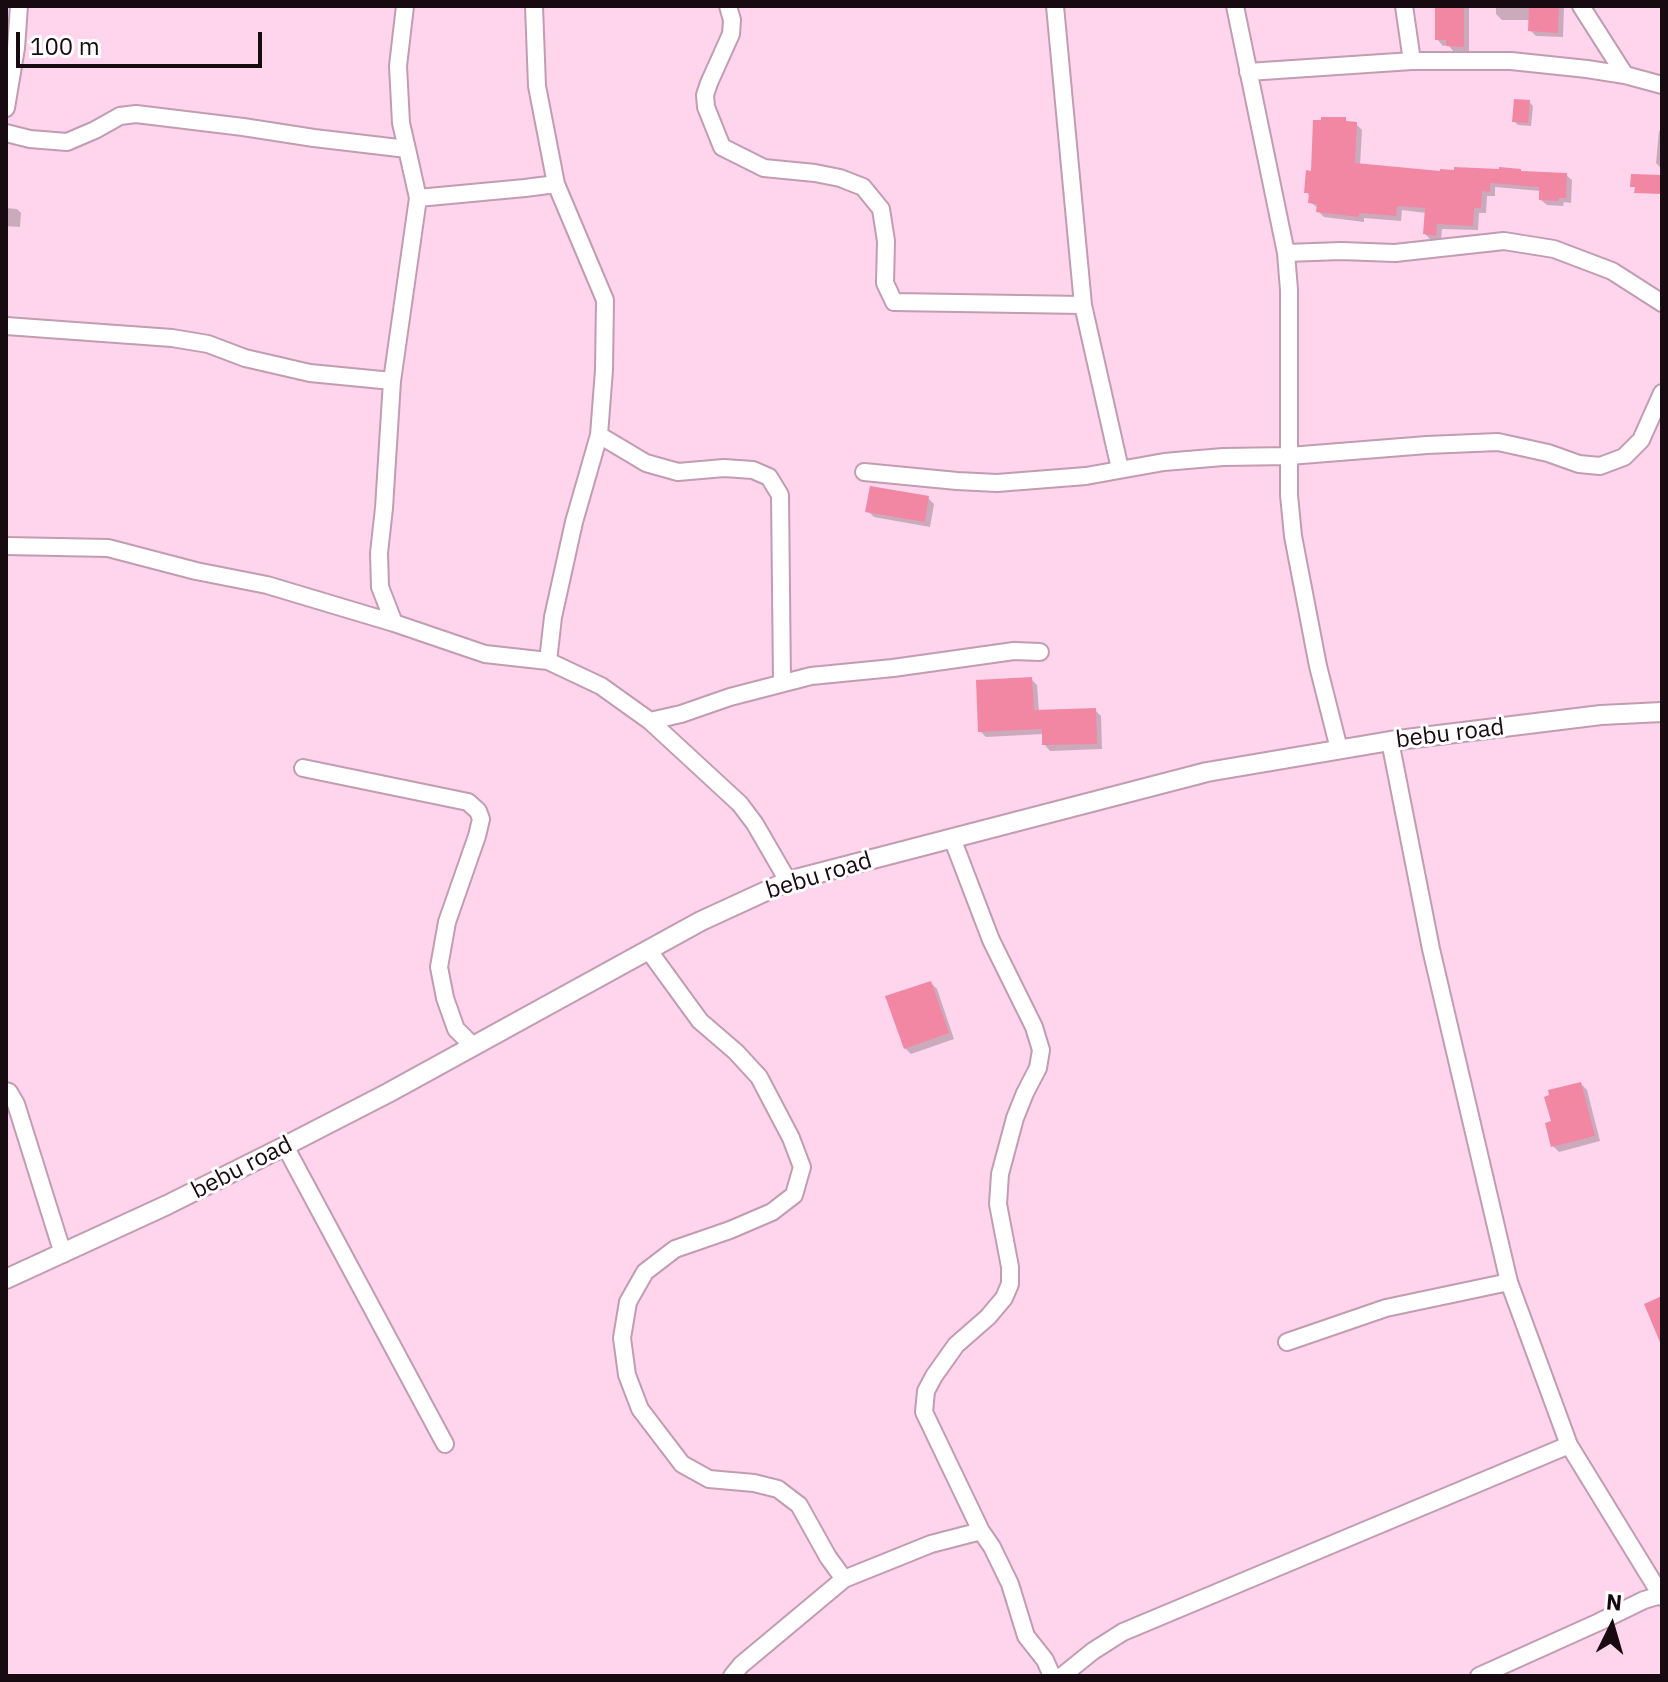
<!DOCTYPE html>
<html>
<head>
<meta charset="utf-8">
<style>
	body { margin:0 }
	#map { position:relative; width:1668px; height:1682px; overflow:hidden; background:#fed5ec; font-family:"IBM Plex Sans",sans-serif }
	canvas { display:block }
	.frame { position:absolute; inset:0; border:8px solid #170a11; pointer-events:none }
	.north { position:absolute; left:1572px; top:1586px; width:80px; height:80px; -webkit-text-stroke:6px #fff; paint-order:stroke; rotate:5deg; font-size:22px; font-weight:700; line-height:32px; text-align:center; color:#170a11 }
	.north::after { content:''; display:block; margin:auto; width:28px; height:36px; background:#170a11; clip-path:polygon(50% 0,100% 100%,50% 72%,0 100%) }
	.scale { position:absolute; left:16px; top:32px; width:246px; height:36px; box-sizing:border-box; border:4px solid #170a11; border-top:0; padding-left:10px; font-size:24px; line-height:28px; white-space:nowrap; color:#170a11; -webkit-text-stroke:6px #fff; paint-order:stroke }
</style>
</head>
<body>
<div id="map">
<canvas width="1668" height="1682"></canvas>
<div class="frame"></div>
<div class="north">N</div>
<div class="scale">100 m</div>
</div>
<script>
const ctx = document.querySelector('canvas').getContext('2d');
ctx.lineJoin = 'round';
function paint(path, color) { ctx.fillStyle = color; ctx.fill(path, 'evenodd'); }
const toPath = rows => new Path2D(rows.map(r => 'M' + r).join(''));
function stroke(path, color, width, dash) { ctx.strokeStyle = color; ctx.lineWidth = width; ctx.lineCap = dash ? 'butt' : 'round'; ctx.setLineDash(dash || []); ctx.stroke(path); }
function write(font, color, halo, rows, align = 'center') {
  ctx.font = font + ' "IBM Plex Sans",sans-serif'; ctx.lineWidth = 6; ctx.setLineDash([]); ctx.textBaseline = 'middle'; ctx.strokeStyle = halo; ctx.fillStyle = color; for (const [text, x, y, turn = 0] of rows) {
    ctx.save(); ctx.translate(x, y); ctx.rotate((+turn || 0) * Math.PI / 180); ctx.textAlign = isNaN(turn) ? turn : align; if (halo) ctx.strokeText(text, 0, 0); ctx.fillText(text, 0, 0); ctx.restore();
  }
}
const shadow = toPath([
	[1437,6,1469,6,1469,52,1454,52,1448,45,1443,46,1437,39],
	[1496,6,1564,6,1563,37,1536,36,1530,30,1530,20,1502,20,1496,14],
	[1529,102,1533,106,1531,126,1518,125,1514,121],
	[1345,119,1349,124,1356,124,1362,130,1360,166,1441,173,1566,175,1572,180,1571,203,1564,202,1563,206,1547,205,1541,200,1541,191,1495,187,1495,196,1487,196,1486,213,1479,213,1478,230,1442,229,1441,240,1430,239,1425,234,1426,213,1402,210,1401,221,1364,218,1364,222,1324,217,1318,211,1318,208,1310,202,1311,197,1306,192,1313,173],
	[1659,131,1662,131,1662,169,1656,163],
	[6,208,17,209,21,213,20,227,6,226],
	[928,498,934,504,930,527,874,517,868,511],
	[1031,679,1037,685,1039,712,1095,710,1101,716,1102,749,1050,751,1044,744,1044,734,986,737,980,731],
	[931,983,937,989,954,1039,911,1054,905,1048],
	[1581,1084,1587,1090,1600,1141,1559,1152,1553,1146,1553,1122]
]);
const building = toPath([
	[1435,6,1464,6,1464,47,1446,46,1446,40,1435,40],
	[1529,6,1559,6,1558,33,1528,31],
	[1514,99,1530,100,1528,123,1512,122],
	[1321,117,1346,117,1346,121,1357,122,1355,163,1440,171,1440,169,1454,170,1454,167,1499,169,1499,167,1521,169,1521,171,1567,173,1566,198,1559,198,1558,201,1539,200,1539,187,1490,183,1490,192,1482,191,1481,208,1474,208,1473,226,1437,224,1436,236,1423,234,1425,208,1397,206,1396,216,1359,213,1359,217,1316,212,1317,204,1308,203,1309,193,1304,193,1306,170,1311,171,1313,120,1321,120],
	[1631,174,1662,175,1662,194,1634,193,1635,187,1630,187],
	[870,486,929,496,925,522,865,512],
	[1032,677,1034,710,1096,708,1097,744,1042,745,1042,729,978,732,976,680],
	[931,981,949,1033,904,1049,885,996],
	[1581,1082,1595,1136,1551,1147,1545,1123,1551,1121,1544,1097,1549,1095,1548,1090],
	[1662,1296,1662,1347,1644,1304]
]);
const minor = toPath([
	[405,6,398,66,401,123,407,149],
	[534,6,537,86,556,184,605,300,604,370,599,435,574,522,553,617,548,661,601,686,650,721,740,804,755,824,788,881],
	[728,6,732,20,731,34,709,83,705,95,706,107,722,147,764,168,815,173,840,178,863,187,881,209,886,241,885,283,894,302,1083,305],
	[1055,6,1083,305,1120,469],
	[1235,6,1286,253,1289,290,1289,495,1293,536,1318,666,1339,749],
	[1404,6,1412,61],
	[1581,6,1625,75],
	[1248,72,1412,61,1511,61,1587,69,1625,75,1662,85],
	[6,108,16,48,19,6],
	[6,133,30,139,67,142,95,130,120,116,136,114,243,127,314,138,407,149,418,198,392,381,384,508,379,553,380,587,394,623],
	[418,198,525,188,556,184],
	[1286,253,1341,251,1395,253,1504,241,1554,249,1612,271,1662,303],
	[6,326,172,338,208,344,245,358,310,373,392,381],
	[599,435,646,463,678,472,724,468,753,470,769,477,780,495,782,683],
	[864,472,957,481,997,483,1086,476,1164,462,1223,457,1289,456,1427,445,1498,442,1548,453,1579,464,1600,466,1624,457,1641,440,1662,393],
	[6,546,108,548,196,571,267,585,394,623,485,654,548,661],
	[650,721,681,714,730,697,811,676,893,668,1014,651,1040,652],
	[1390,741,1431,949,1509,1282,1569,1445,1661,1595],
	[303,768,468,802,478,811,481,819,477,836,447,922,439,967,445,998,456,1029,473,1046],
	[952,838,991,940,1034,1027,1041,1050,1038,1068,1025,1093,1015,1118,1000,1174,998,1204,1010,1267,1010,1284,1004,1298,988,1317,956,1345,934,1376,926,1391,924,1412,981,1531,992,1547,1010,1584,1026,1636,1045,1660,1052,1676],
	[649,951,700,1021,736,1052,759,1077,791,1138,802,1167,794,1195,772,1212,730,1230,675,1249,645,1272,628,1302,622,1338,627,1375,640,1409,682,1464,709,1479,754,1483,778,1489,799,1505,828,1557,844,1579],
	[6,1091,9,1092,16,1104,63,1254],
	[285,1146,445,1444],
	[1287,1342,1386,1308,1509,1282],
	[732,1676,741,1665,844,1579,931,1544,981,1531],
	[1062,1676,1093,1651,1123,1632,1569,1445],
	[1479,1676,1599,1622,1644,1600,1661,1595,1662,1597]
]);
const tertiary = toPath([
	[6,1279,167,1205,285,1146,388,1093,701,921,788,881,1207,772,1390,741,1601,715,1662,712]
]);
const streetNames = [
	["bebu road",1450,734,-7],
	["bebu road",819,876,-17],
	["bebu road",242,1168,-27]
];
paint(shadow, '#0003');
paint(building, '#f187a3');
stroke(minor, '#c29cb1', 20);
stroke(tertiary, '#c29cb1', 22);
stroke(minor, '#fff', 16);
stroke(tertiary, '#fff', 18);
write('24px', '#170a11', '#fff', streetNames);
</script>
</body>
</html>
